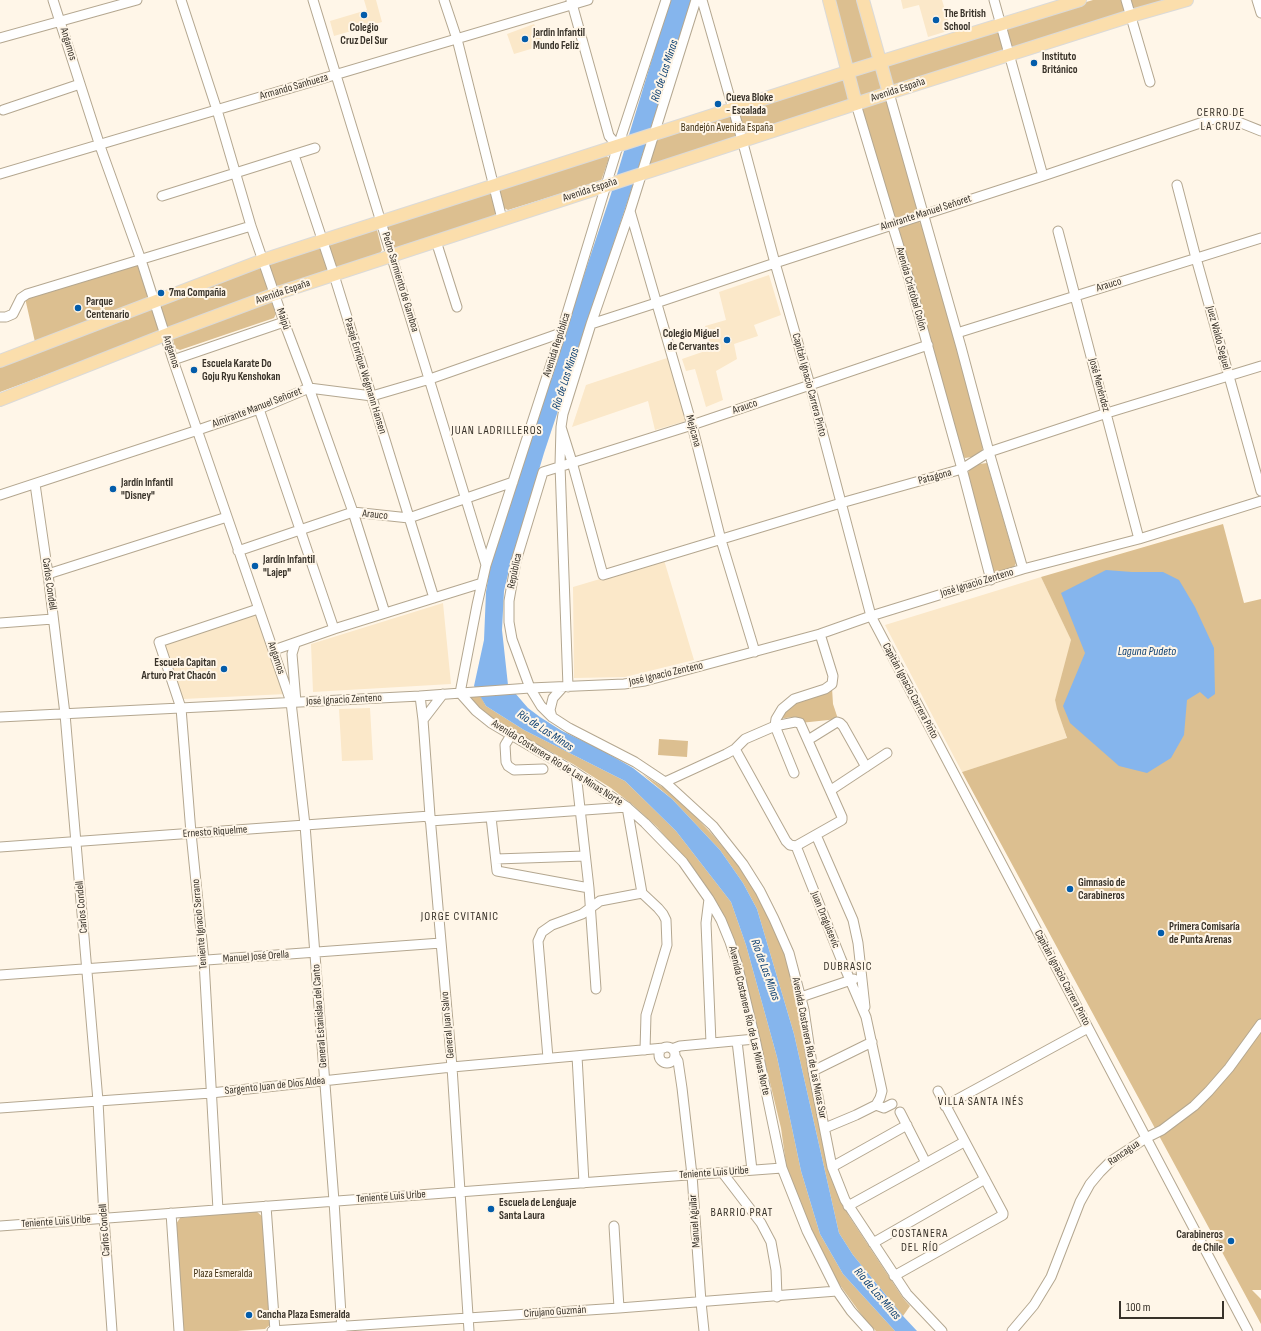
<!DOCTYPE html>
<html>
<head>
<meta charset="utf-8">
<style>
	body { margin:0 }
	#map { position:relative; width:1261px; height:1331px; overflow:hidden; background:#fff6e8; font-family:"Sofia Sans Condensed",sans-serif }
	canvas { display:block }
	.scale { position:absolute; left:1119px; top:1301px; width:105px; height:18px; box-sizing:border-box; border:2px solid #383229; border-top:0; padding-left:5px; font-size:12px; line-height:14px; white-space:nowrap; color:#383229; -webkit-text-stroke:3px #fff6e8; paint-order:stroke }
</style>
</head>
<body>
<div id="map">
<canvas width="1261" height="1331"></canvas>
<div class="scale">100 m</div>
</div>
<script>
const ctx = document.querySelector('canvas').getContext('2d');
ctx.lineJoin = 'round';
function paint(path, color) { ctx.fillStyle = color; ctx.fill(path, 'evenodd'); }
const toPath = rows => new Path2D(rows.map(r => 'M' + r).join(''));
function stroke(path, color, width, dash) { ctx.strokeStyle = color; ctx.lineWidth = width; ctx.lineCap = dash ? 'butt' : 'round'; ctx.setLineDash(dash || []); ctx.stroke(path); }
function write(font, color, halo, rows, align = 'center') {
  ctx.font = font + ' "Sofia Sans Condensed",sans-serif'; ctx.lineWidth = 4; ctx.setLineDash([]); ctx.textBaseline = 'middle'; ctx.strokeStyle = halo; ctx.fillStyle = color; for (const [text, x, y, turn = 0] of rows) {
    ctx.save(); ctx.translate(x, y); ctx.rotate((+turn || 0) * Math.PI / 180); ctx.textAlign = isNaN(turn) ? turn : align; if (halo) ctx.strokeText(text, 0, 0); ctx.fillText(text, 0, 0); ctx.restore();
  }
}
const built = toPath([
	[364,0,376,0,382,22,334,36,330,21,367,10],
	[901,0,942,0,951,30,928,37,919,5,903,9],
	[534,24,544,45,514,54,507,34],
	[769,275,781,315,754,325,758,336,734,344,737,359,716,371,723,400,706,407,695,369,686,371,682,359,711,349,705,326,726,320,719,292],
	[670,357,686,421,655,430,648,401,572,427,586,385],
	[664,560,694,660,625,677,574,678,573,587],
	[1041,577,1075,648,1055,700,1067,739,962,772,885,625],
	[443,603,451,684,313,692,311,644],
	[256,612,286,694,183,699,162,643],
	[370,708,373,760,342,761,339,709]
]);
const green = toPath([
	[834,0,862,0,878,59,852,67],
	[1093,0,1177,0,647,168,657,137,1003,27],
	[887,100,917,207,914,213,898,218,893,216,862,107],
	[604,154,609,158,601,181,508,210,504,208,499,190,502,185],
	[487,190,492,194,497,211,494,216,395,248,391,246,385,228,387,222],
	[918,221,923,225,983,446,982,451,972,457,965,458,960,454,897,231,899,227],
	[373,227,377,230,382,250,380,253,280,286,275,285,268,265,271,261],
	[138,263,150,301,35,342,25,298],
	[262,265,270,289,161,332,0,392,0,365],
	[268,299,272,302,276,314,274,318,180,350,175,348,173,339,176,333],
	[987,463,1016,563,1014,567,996,573,990,570,966,477,970,469,979,464],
	[1223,524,1244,603,1261,599,1261,1290,1252,1290,1261,1299,1261,1324,962,772,1067,738,1057,709,1055,700,1071,640,1041,577],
	[832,688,833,704,838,719,800,723,794,717,776,719,782,709],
	[468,697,481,697,486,706,524,730,625,781,676,831,731,902,746,945,777,1057,801,1171,820,1234,843,1274,895,1331,876,1331,866,1321,834,1277,816,1243,787,1171,781,1128,742,967,712,897,704,883,684,858,657,827,633,805,611,788,573,764,502,725,486,715],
	[659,739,688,741,687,757,658,755],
	[642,774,666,789,692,813,713,835,745,874,773,925,786,958,799,1014,808,1066,830,1174,841,1200,849,1216,903,1298,910,1306,903,1316,853,1255,839,1233,794,1034,757,909,743,883,720,850,672,799],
	[256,1211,263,1217,272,1323,265,1329,237,1331,184,1331,182,1329,176,1224,180,1218]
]);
const water = toPath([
	[670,0,691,0,631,191,544,453,508,574,504,591,502,630,508,685,528,708,540,717,562,731,598,748,633,768,672,799,720,850,743,883,757,909,794,1034,839,1233,853,1255,903,1316,917,1331,895,1331,843,1274,820,1234,801,1171,777,1057,746,945,731,902,676,831,625,781,524,730,486,706,474,686,484,640,486,592,489,573,495,551,576,299,611,194],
	[1106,570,1132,572,1163,572,1179,580,1195,607,1214,648,1215,694,1208,699,1200,692,1187,700,1184,735,1171,758,1147,773,1119,766,1070,723,1063,706,1085,653,1061,593]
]);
const minor = toPath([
	[53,0,100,146,141,260,173,360,291,702,305,825,334,1201,342,1331],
	[181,0,217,110,251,226,284,322,309,388,353,512,385,613],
	[313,0,486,565],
	[444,0,457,39,502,219],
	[571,0,609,136,618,146],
	[666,0,618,146,561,333,486,565,477,605,460,693,476,711,491,723,576,773,627,807,645,823,683,862,709,899,721,920,730,942,737,963,756,1043,782,1168,807,1231,837,1291,851,1311,869,1331],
	[702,0,744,147,775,263,810,385,871,616,1248,1331],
	[994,0,1043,176],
	[1126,0,1150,82],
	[1257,0,1261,13],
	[0,38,137,0],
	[889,93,961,347,989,452,1023,569],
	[856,104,892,224,909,279,962,469,991,580],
	[3,110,80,84],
	[294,155,334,275,434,598],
	[0,174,588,0],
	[1177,185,1196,258,1261,491],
	[162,196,315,148],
	[630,211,692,425,721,540,755,652],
	[1058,231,1139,539],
	[436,241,457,307],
	[0,317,6,317,13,314,21,298,27,294,251,226],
	[591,324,656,303,775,263,1043,176,1209,120,1222,118,1236,121,1261,131],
	[957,333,1261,238],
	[928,345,692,425,543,472,516,561,509,601,509,622,512,639,530,688,541,706,552,717,569,728,635,762,665,782,713,826,743,864,760,891,774,919,789,953,804,1010,813,1071,832,1167,845,1200,907,1294,942,1331],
	[173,360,284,322],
	[259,409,334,629],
	[561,427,572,462,603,575,841,503,962,469,989,452,1107,413,1261,366],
	[35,484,48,574,65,714,98,1101,104,1218,112,1331],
	[0,495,198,430,259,409,309,388,372,396,430,379,561,333],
	[238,551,353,512,409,518,513,482],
	[48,574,227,517],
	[0,623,53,619],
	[295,644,292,654,296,702],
	[274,650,334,629,482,583],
	[568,687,560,465,561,427,563,414,591,324,630,211,696,0],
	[420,696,423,720,430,816,452,1067,469,1331],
	[0,717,420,696,530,688,624,684,645,681,820,634,871,616,1023,569,1139,539,1261,501],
	[552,717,550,710,553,698,562,688],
	[423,720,443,694],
	[511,735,505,745,506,762,508,766,514,770,543,769],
	[808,740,837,722,840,723,843,726,866,767],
	[735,749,786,841,790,845,796,846,841,959,866,1017,882,1091,880,1098,876,1105],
	[576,773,589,888,596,989],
	[794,773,775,726,776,719,782,709,794,699,825,689,832,684,833,676,820,634],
	[665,782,726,754,735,749,745,739,775,726,795,722,800,723,842,817,842,820,796,846],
	[831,790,887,753],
	[491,817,497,871,589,888],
	[430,821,627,807,642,893,658,908,663,914,666,920,667,945,646,1015,645,1050],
	[816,835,853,920,858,943,865,1007],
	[0,847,430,816],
	[496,859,585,856],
	[709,899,706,923,711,1043],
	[0,975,441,943],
	[801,997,854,979],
	[737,1041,752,1170],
	'659 1055a8 8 0 1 1 16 0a8 8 0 1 1-16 0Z',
	[672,1049,680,1046,755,1039],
	[577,1056,584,1183],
	[675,1056,678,1061,682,1088,692,1175,701,1302,704,1331],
	[548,1058,538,941,542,932,552,925,582,914,600,901,642,893],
	[813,1071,872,1042],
	[945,1106,1088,1028],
	[0,1108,211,1093,452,1067,664,1048],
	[900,1112,926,1163],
	[825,1128,856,1115,876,1105,884,1108,892,1104],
	[832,1167,907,1125],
	[722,1172,761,1223,771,1242,776,1270,777,1297],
	[266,1206,275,1331],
	[848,1206,964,1142],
	[218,1210,204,961,191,833,181,708,159,642,258,609],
	[171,1213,179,1331],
	[0,1226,782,1168],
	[614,1226,619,1308],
	[873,1243,985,1179],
	[894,1276,1003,1215,1003,1213,938,1091],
	[272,1331,619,1308,837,1291],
	[1012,1331,1034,1305,1051,1277,1080,1202,1090,1184,1100,1172,1111,1161,1146,1138,1162,1130,1194,1106,1209,1091,1229,1068,1261,1024]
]);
const major = toPath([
	[829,0,856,104],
	[863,0,889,93],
	[0,361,263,260,321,241,847,72,1080,0],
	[0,400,165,335,275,294,889,93,1131,16,1187,0]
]);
const markers = [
	[364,15,4,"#035caa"],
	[936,20,4,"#035caa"],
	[525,39,4,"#035caa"],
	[1034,63,4,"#035caa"],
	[718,104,4,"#035caa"],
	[161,293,4,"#035caa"],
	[78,308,4,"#035caa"],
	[727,340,4,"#035caa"],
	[194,370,4,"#035caa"],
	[113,489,4,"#035caa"],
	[255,566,4,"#035caa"],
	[224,669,4,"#035caa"],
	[1070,889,4,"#035caa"],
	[1161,933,4,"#035caa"],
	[491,1209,4,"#035caa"],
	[1231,1241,4,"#035caa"],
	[249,1315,4,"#035caa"]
];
const poiNames = [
	["The British",944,14],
	["School",944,27],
	["Colegio",364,28,"center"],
	["Cruz Del Sur",364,41,"center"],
	["Jardin Infantil",533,33],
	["Mundo Feliz",533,46],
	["Instituto",1042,57],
	["Británico",1042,70],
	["Cueva Bloke",726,98],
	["- Escalada",726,111],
	["7ma Compañia",169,293],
	["Parque",86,302],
	["Centenario",86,315],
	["Colegio Miguel",719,334,"right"],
	["de Cervantes",719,347,"right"],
	["Escuela Karate Do",202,364],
	["Goju Ryu Kenshokan",202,377],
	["Jardín Infantil",121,483],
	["\"Disney\"",121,496],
	["Jardín Infantil",263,560],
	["\"Lajep\"",263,573],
	["Escuela Capitan",216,663,"right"],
	["Arturo Prat Chacón",216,676,"right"],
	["Gimnasio de",1078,883],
	["Carabineros",1078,896],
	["Primera Comisaría",1169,927],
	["de Punta Arenas",1169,940],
	["Escuela de Lenguaje",499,1203],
	["Santa Laura",499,1216],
	["Carabineros",1223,1235,"right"],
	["de Chile",1223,1248,"right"],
	["Cancha Plaza Esmeralda",257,1315]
];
const streetNames = [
	["Angamos",68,44,73],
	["Armando Sanhueza",294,87,-16],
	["Avenida España",898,90,-18],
	["Avenida España",590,190,-18],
	["Almirante Manuel Señoret",926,213,-18],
	["Pedro Sarmiento de Gamboa",400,282,73],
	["Arauco",1109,285,-17],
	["Avenida Cristóbal Colón",911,289,74],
	["Avenida España",283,292,-19],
	["Maipú",283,319,71],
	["Juez Waldo Seguel",1218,338,75],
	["Avenida República",557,345,-72],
	["Angamos",171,352,72],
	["Pasaje Enrique Wegmann Hansen",365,376,73],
	["Capitán Ignacio Carrera Pinto",809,385,75],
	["José Menéndez",1099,385,75],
	["Arauco",745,407,-19],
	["Almirante Manuel Señoret",257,408,-21],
	["Mejicana",693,431,75],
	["Patagona",935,477,-15],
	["Arauco",375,515,6],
	["República",515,571,-78],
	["José Ignacio Zenteno",977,583,-17],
	["Carlos Condell",49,584,82],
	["Angamos",276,658,71],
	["José Ignacio Zenteno",666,674,-13],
	["Capitán Ignacio Carrera Pinto",910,691,62],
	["José Ignacio Zenteno",344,700,-3],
	["Avenida Costanera Río de Las Minas Norte",557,763,32],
	["Ernesto Riquelme",215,832,-4],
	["Carlos Condell",82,907,-95],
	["Juan Draguisevic",825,920,68],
	["Teniente Ignacio Serrano",200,924,-95],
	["Manuel José Orella",256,957,-4],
	["Capitán Ignacio Carrera Pinto",1062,978,62],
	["General Estanislao del Canto",320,1016,-94],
	["Avenida Costanera Río de Las Minas Norte",749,1021,77],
	["General Juan Salvo",448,1025,-95],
	["Avenida Costanera Río de Las Minas Sur",809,1048,79],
	["Sargento Juan de Dios Aldea",275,1086,-6],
	["Rancagua",1124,1153,-35],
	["Teniente Luis Uribe",714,1173,-4],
	["Teniente Luis Uribe",391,1197,-4],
	["Manuel Aguilar",695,1221,-94],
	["Teniente Luis Uribe",56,1222,-4],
	["Carlos Condell",105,1230,-94],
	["Cirujano Guzmán",555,1312,-4]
];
const parkNames = [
	["Bandejón Avenida España",727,128],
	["Plaza Esmeralda",223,1274]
];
const waterNames = [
	["Río de Las Minas",665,71,-72],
	["Río de Las Minas",566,379,-72],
	["Laguna Pudeto",1147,652],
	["Río de Las Minas",545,731,33],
	["Río de Las Minas",765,970,70],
	["Río de Las Minas",877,1294,49]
];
const neighbourhoodNames = [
	["CERRO DE",1221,113],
	["LA CRUZ",1221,127],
	["JUAN LADRILLEROS",497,431],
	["JORGE CVITANIC",460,917],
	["DUBRASIC",848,967],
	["VILLA SANTA INÉS",981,1102],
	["BARRIO PRAT",742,1213],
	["COSTANERA",920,1234],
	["DEL RÍO",920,1248]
];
paint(built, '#fbe8c9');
paint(green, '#dcbf90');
paint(water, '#85b5ed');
stroke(minor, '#b4a790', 11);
stroke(major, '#dbdad8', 14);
stroke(minor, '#fff', 9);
stroke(major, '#fbdeac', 12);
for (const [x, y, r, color] of markers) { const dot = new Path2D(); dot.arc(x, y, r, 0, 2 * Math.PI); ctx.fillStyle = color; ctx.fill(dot); stroke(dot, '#fff6e8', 1.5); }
write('bold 11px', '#383229', '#fff6e8', poiNames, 'left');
write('11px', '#383229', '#fff6e8', streetNames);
write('11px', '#3f2f11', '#fff6e8', parkNames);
write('italic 12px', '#0c3f71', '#fff6e8', waterNames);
ctx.letterSpacing = '1px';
write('12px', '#383229', '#fff6e8', neighbourhoodNames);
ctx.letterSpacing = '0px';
</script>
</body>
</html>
